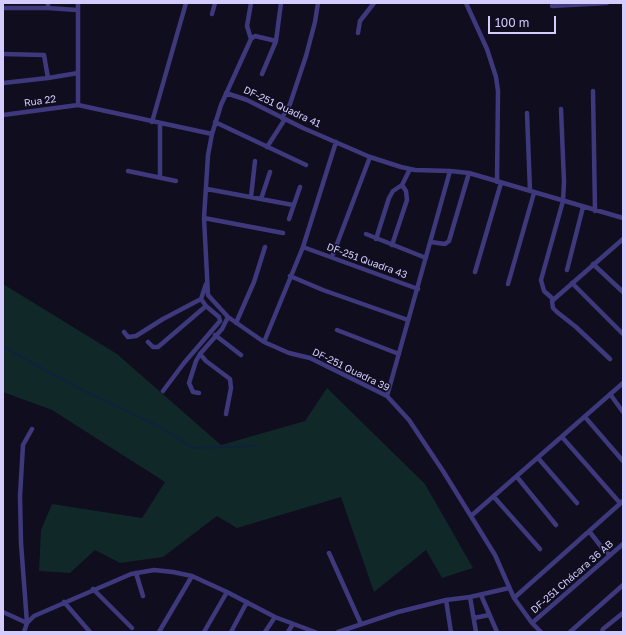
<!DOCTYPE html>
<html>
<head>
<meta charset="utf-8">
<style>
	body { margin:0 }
	#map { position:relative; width:626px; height:635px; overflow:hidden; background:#100d1f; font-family:"Golos Text",sans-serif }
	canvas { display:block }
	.frame { position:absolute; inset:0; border:4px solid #d3ccfd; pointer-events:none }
	.scale { position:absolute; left:488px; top:16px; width:68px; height:18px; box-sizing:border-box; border:2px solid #d3ccfd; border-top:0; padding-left:5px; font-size:12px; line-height:14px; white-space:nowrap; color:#d3ccfd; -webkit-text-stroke:3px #100d1f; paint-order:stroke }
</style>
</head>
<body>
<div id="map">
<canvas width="626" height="635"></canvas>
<div class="frame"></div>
<div class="scale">100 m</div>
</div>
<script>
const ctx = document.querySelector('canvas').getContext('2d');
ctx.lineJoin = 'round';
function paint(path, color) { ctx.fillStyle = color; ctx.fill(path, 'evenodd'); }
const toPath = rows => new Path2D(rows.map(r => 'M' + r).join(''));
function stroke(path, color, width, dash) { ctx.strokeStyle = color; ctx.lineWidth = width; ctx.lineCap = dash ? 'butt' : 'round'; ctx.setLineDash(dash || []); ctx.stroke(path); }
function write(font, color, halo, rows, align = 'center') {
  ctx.font = font + ' "Golos Text",sans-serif'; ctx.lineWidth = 3; ctx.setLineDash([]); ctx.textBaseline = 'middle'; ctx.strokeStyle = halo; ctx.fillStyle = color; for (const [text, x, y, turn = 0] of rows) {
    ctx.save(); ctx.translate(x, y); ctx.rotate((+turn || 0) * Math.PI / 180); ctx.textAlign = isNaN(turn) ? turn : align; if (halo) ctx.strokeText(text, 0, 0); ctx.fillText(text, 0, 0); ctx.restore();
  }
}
const green = toPath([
	[3,284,117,354,221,445,305,421,327,388,425,484,473,568,442,578,426,550,374,592,341,497,237,528,217,516,163,557,120,563,95,550,70,573,39,571,41,530,52,504,142,518,165,482,52,410,3,392]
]);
const stream = toPath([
	[3,347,84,391,159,426,193,448,257,446]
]);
const street = toPath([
	[251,3,247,26,251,39,255,36,276,41],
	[466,3,487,49,496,77,498,91,497,182],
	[552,6,607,3],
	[3,8,48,8,48,3],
	[48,8,77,10],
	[212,14,215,3],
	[358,33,360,21,374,3],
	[251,39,221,105,212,134,208,155,204,218,208,295,228,317,264,342,289,353,310,358,387,396,409,420,443,471,495,555,514,598,532,623,541,632],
	[3,54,44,55,48,78,3,83],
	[78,73,78,105],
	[262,74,276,41,281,3],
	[48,78,78,73,78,3],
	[593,91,595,211],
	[226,93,247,100,303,128,370,157,401,167,415,170,450,171,469,173,623,218],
	[527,113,530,191],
	[3,115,78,105,212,134],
	[282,118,290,104,306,56,315,22,318,3],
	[152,122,186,3],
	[215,122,306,165],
	[267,147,285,119],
	[128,171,176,181],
	[160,177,160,123],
	[207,189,293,205],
	[251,197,255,161],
	[261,199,270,172],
	[204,218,283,233],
	[289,219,300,187],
	[366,234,426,258],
	[376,239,389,198,393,191,402,185,410,169],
	[431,242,445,244,449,241,469,173],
	[392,245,407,200,406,191,402,185],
	[303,247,418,289],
	[332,257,370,157],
	[593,264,623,292],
	[567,270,583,207],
	[475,272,501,183],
	[290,276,323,290,408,320],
	[572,283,623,334],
	[508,284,534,193],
	[553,299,544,291,541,280,563,201,564,182,561,109],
	[236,323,254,282,265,247],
	[337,330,399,354],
	[124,332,128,337,136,336,163,319,201,299],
	[215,335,241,355],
	[148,342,153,347,158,347,206,306],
	[264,342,303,247,336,142],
	[610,359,576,327,557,312,553,308,552,301,623,239],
	[163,391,184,363,220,321,219,317,206,306,201,299,206,284],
	[199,393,193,392,189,383,196,361,200,354],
	[610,394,623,412],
	[387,396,450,171],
	[226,414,231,388,230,379,206,361,200,354,222,329,228,317],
	[585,417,623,461],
	[562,437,620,503],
	[538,458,577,503],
	[517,477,556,525],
	[494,497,540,549],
	[471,516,623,383],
	[589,531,603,549,610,555],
	[329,553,361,624],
	[136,573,143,596],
	[93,589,132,628],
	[481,595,497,632],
	[470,597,476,632],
	[514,598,623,501],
	[446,600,451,632],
	[64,602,90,632],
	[3,612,27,623,21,543,20,496,23,445,32,429],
	[474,618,489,615],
	[532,623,623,544],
	[24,632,27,623,34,616,131,574,154,570,173,572,192,576,227,592,275,617,315,632],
	[159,632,192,576],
	[204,632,227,592],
	[231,632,247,602],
	[265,632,275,617],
	[288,632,293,624],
	[338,632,398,612,446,600,470,597,509,588],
	[570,632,623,585],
	[602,632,603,629,623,613]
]);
const streetNames = [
	["Rua 22",40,101,-8],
	["DF-251 Quadra 41",282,107,25],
	["DF-251 Quadra 43",367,261,20],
	["DF-251 Quadra 39",351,370,26],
	["DF-251 Chácara 36 AB",572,577,-41]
];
paint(green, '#102828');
stroke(stream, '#0d2142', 1.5);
stroke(street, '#3d397c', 4.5);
write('10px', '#d3ccfd', '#100d1f', streetNames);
</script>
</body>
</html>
